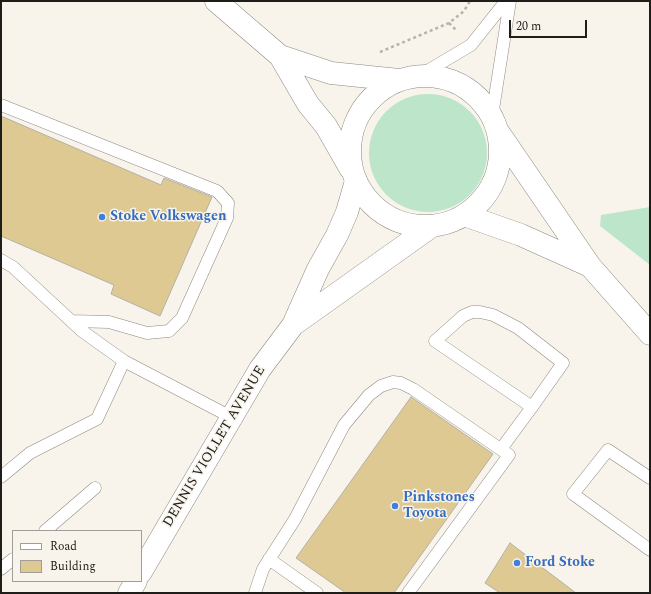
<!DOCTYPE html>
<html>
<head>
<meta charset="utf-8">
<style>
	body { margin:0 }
	#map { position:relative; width:651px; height:594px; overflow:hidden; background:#f8f4eb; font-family:Spectral,serif }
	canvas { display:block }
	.frame { position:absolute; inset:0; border:2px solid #1e1d1a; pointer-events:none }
	.legend { position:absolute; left:12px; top:530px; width:130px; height:52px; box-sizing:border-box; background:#f8f4eb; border:1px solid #a19e97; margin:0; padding:5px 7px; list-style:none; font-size:12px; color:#1e1d1a }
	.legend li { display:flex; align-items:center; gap:8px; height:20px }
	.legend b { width:20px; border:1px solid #a19e97 }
	.scale { position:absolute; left:509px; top:20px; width:78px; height:18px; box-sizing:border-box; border:2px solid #1e1d1a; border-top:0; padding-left:5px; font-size:12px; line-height:14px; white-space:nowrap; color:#1e1d1a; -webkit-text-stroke:3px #f8f4eb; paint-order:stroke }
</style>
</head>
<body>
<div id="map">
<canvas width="651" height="594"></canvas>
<div class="frame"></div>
<ul class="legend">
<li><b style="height:5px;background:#fff"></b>Road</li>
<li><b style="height:11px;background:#ddc991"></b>Building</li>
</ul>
<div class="scale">20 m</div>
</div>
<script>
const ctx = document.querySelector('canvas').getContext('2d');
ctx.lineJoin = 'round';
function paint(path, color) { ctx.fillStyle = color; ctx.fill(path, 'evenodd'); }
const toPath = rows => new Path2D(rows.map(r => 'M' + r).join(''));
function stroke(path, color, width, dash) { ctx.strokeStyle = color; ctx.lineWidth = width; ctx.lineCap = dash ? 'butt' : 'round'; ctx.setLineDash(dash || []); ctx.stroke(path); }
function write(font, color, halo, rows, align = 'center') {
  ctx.font = font + ' Spectral,serif'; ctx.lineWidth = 3; ctx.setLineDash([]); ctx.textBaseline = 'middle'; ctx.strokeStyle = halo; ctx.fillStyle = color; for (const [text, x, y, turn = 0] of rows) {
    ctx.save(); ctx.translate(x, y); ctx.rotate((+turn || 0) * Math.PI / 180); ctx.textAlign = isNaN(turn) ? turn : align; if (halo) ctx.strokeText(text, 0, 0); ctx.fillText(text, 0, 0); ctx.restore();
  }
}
const green = toPath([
	'369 153a59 59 0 1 1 118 0a59 59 0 1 1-118 0Z',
	[650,207,650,265,600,226,601,215]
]);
const building = toPath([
	[1,116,161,185,164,178,212,197,160,316,111,294,114,285,1,236,1,116],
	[411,397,493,454,394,593,346,593,296,558,411,397],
	[510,543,576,593,500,593,485,583,510,543]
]);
const path = toPath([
	[449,23,457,31],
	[380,52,449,23,464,11,470,1]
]);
const lane = toPath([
	[419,76,471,45,506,1],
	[1,105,217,191,228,203,227,218,182,318,169,331,147,333,109,322,71,321],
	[492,116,510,1],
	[1,260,13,267,82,331,124,361,231,417],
	[501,449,532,407,563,363,518,328,493,315,480,312,472,312,463,316,435,341,532,407],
	[1,477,30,453,97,419,124,361],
	[650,478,608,450,573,494,650,550],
	[45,531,95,488],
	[269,559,317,593],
	[1,569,13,559],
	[255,593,263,569,295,519,344,425,369,395,381,386,393,382,401,383,413,389,509,455,408,593]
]);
const street = toPath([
	[293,325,432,226],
	[141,572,260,369,293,325,318,269,337,235,347,212,356,181],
	[129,593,136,581]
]);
const secondary = toPath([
	[216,1,280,56,308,104,326,126,350,168],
	[280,56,331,73,399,80],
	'350 151a75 75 0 1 1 150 0a75 75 0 1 1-150 0Z',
	[499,133,590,266,650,334],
	[464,215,521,235,590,266]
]);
const markers = [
	[102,217,4,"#3f7fe0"],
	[395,506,4,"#3f7fe0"],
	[517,563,4,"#3f7fe0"]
];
const shopNames = [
	["Stoke Volkswagen",110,217],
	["Pinkstones",403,498],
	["Toyota",403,514],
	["Ford Stoke",525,563]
];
const streetNames = [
	["DENNIS VIOLLET AVENUE",215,447,-59]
];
paint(green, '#bde5ca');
paint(building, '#ddc991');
stroke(building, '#b3b0a8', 1);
stroke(lane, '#8c8981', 13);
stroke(street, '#8c8981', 23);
stroke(secondary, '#8c8981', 23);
stroke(path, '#b6b3ac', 2.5, [3, 3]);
stroke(lane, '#fff', 12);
stroke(street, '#fff', 22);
stroke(secondary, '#fff', 22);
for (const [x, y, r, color] of markers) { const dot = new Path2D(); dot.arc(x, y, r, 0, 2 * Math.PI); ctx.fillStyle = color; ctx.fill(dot); stroke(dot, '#f8f4eb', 1.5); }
write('bold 14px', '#366cbe', '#f8f4eb', shopNames, 'left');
write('14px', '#1e1d1a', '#f8f4eb', streetNames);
</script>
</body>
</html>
